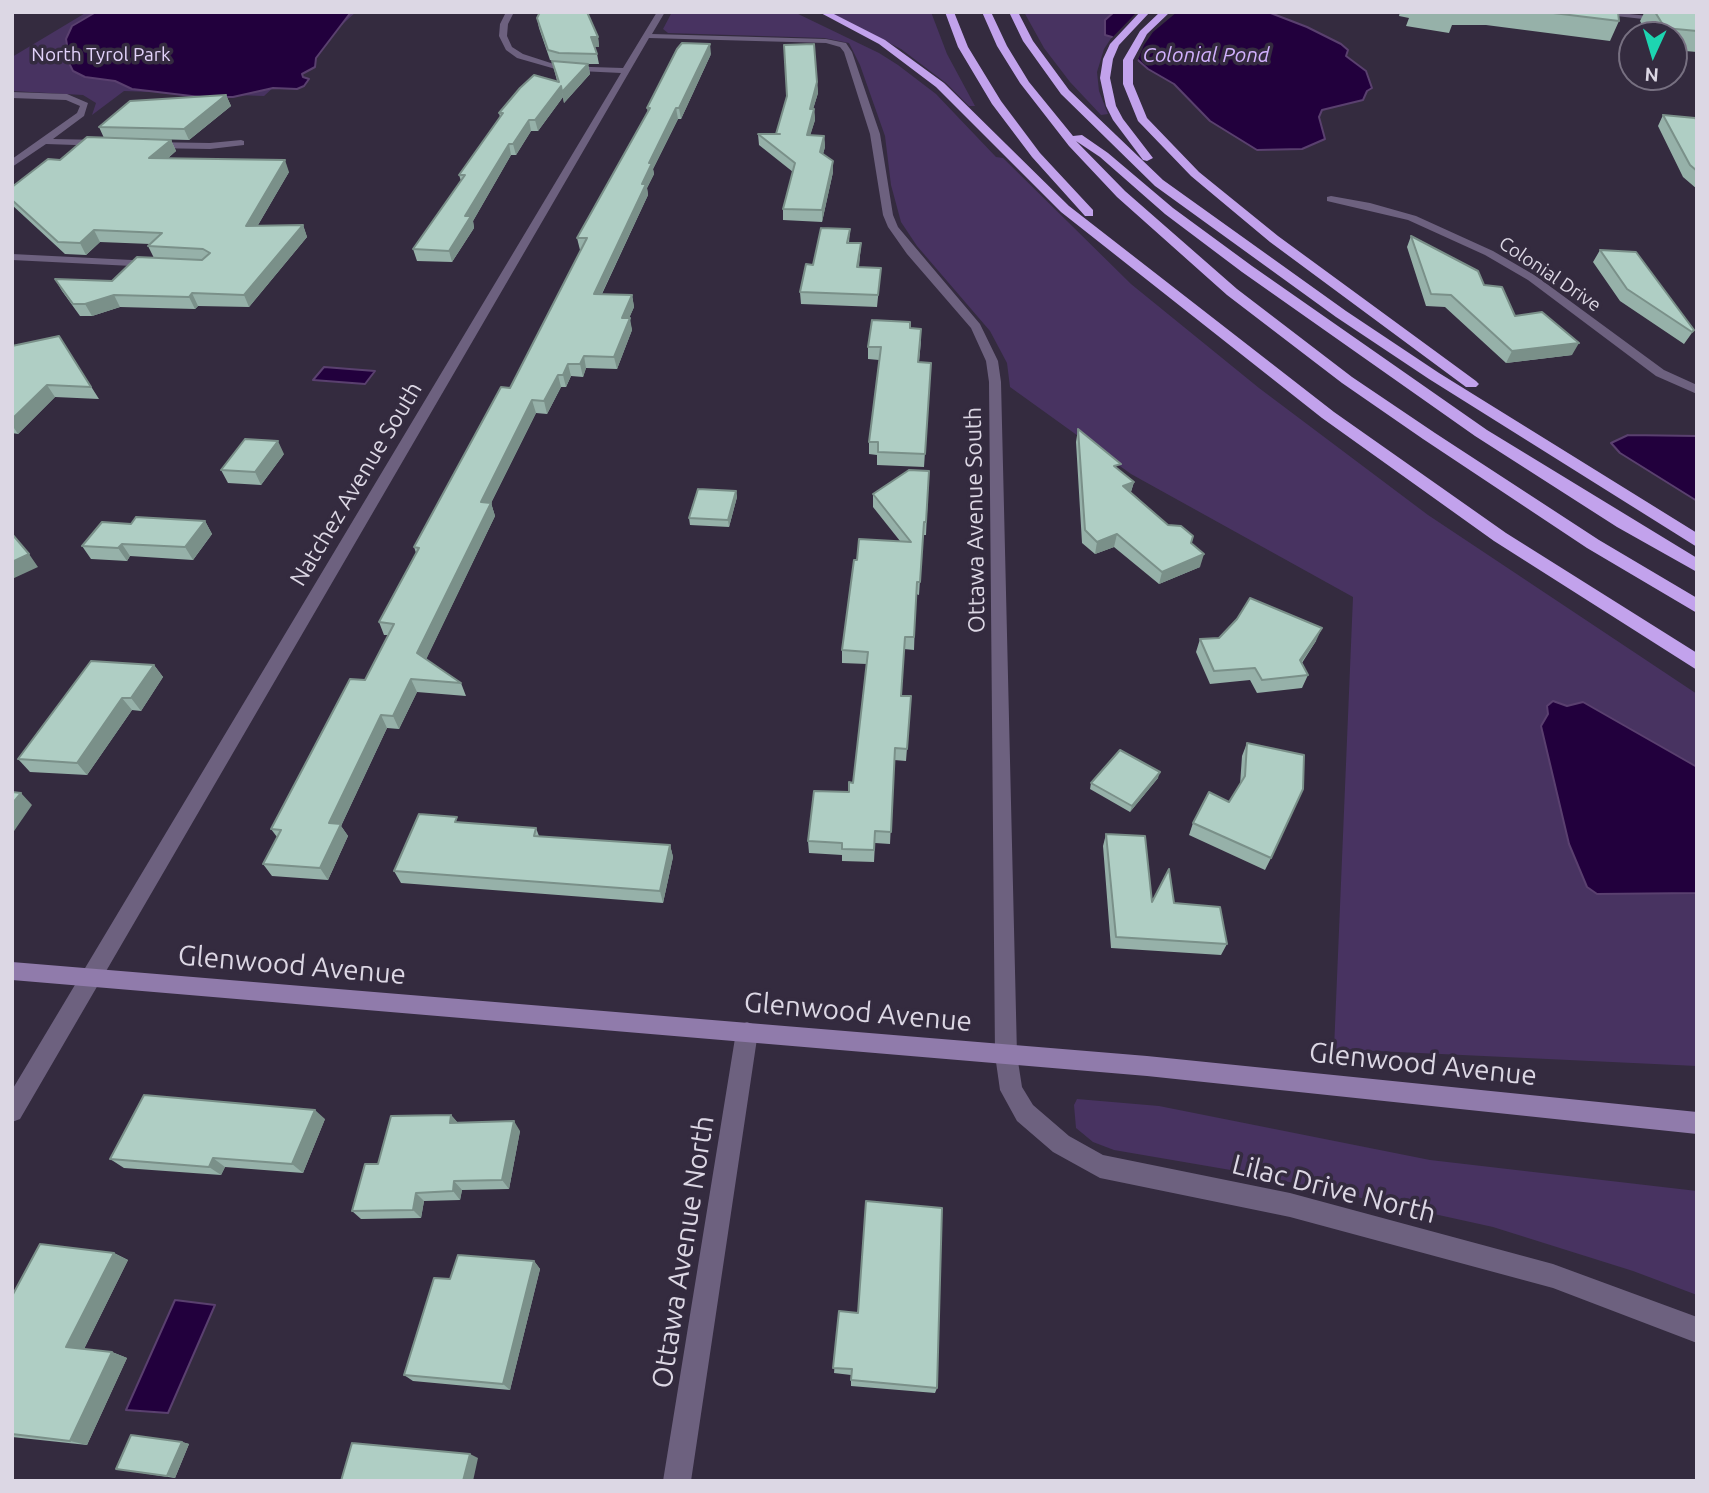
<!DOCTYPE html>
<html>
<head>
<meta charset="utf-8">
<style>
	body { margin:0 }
	#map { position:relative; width:1709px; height:1493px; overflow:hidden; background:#342b3f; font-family:Ubuntu,sans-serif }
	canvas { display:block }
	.frame { position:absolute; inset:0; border:14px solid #dcd7e4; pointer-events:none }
	.north { position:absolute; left:1618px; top:21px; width:70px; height:70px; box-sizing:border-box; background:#342b3f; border:2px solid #777081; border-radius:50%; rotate:184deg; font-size:19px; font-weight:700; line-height:28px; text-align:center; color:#dcd7e4 }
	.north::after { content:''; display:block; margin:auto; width:24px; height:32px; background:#1dd5b1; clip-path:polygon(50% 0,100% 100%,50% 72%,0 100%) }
</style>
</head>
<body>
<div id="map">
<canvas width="1709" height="1493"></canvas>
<div class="frame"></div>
<div class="north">N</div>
</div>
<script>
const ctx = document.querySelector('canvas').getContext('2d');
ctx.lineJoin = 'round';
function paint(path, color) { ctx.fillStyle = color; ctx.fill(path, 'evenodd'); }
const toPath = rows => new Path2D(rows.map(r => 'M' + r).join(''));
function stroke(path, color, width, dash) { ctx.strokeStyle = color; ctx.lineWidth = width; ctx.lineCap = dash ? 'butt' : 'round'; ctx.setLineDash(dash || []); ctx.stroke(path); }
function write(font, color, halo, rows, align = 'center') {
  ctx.font = font + ' Ubuntu,sans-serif'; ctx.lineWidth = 7; ctx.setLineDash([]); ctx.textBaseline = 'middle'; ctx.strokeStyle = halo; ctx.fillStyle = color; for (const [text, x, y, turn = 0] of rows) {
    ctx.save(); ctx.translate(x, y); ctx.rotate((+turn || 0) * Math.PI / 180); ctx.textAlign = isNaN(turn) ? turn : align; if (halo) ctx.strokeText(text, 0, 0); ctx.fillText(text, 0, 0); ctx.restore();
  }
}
const green = toPath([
	[87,12,356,12,264,96,124,91,92,115,96,103,83,95,12,91,12,57],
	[672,12,794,12,879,53,898,65,936,94,996,157,1003,158,1131,284,1259,388,1428,515,1697,694,1697,767,1583,703,1564,820,1569,844,1597,894,1697,893,1697,1066,1334,1049,1353,597,1131,474,1010,387,1007,363,990,331,917,246,901,222,891,185,885,136,860,65,849,43,824,38,668,33,663,29],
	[829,12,931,12,947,54,975,106,969,106,946,83,901,49],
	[1024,12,1114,12,1106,23,1105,34,1112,37,1104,49,1097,72,1099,91,1108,114,1101,115,1070,82,1044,48],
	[1077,1099,1159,1106,1430,1160,1697,1191,1697,1295,1633,1271,1493,1227,1248,1173,1114,1150,1093,1142,1076,1128,1074,1105]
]);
const water = toPath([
	[96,12,351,12,316,58,315,67,302,74,303,77,309,79,304,86,297,89,273,88,233,97,200,97,132,89,115,81,85,77,73,71,65,55,68,51,66,39,72,26,96,12],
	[1114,12,1268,12,1307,27,1341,44,1348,50,1346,56,1366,71,1372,88,1367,91,1363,100,1322,110,1319,117,1325,139,1302,149,1257,150,1210,121,1174,84,1148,69,1112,37,1105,35,1105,20,1114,12],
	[324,367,375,371,365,384,313,380,324,367],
	[1628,435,1697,436,1697,501,1620,453,1611,443,1628,435],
	[1553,701,1567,706,1583,702,1697,767,1697,893,1597,894,1587,887,1569,844,1541,726,1548,714,1547,706,1553,701],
	[175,1300,215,1305,168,1413,126,1410,175,1300]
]);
const pier = toPath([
	[1137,12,1177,12,1153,32,1144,45,1137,62,1110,40]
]);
const street = toPath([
	[506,12,514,12,508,24,507,36,512,47,523,54,560,66,623,68,657,12,665,12,652,34,826,39,846,43,852,52,880,134,893,215,898,227,980,324,998,361,1001,382,1017,1055,1022,1087,1033,1105,1069,1136,1103,1155,1290,1193,1553,1264,1697,1317,1697,1343,1553,1288,1290,1217,1100,1178,1053,1152,1017,1121,1000,1090,995,1055,989,382,986,361,971,328,907,254,888,227,883,215,870,134,844,52,840,47,826,43,649,38,20,1119,12,1122,12,1090,621,73,559,70,517,58,506,50,499,36,500,24,506,12],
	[1580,12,1610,12,1697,21,1697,25,1580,12],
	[12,92,67,94,88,103,84,116,53,139,104,140,109,143,104,146,46,144,12,167,12,159,77,113,80,106,66,100,12,98,12,92],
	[241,140,244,141,244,145,210,149,149,148,144,145,149,142,210,143,241,140],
	[1331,196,1370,203,1416,216,1493,251,1536,276,1664,370,1697,385,1697,394,1656,376,1528,280,1485,255,1408,220,1327,201,1327,197,1331,196],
	[12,254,152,261,157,264,152,267,12,260,12,254],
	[747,1022,755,1025,758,1032,691,1481,663,1481,736,1032,739,1025,747,1022]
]);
const secondary = toPath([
	[12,962,1147,1056,1697,1112,1697,1134,1147,1076,12,980,12,962]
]);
const highway = toPath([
	[819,12,830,12,885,40,944,83,1069,206,1334,412,1506,533,1697,653,1697,670,1494,541,1322,418,1061,212,936,87,879,44,819,12],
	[945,12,954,12,968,47,1001,101,1040,153,1093,210,1093,216,1085,216,1032,157,992,104,958,47,945,12],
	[982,12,991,12,1007,46,1029,82,1073,136,1082,135,1108,153,1173,208,1252,266,1487,430,1697,558,1697,572,1617,527,1475,436,1242,272,1165,214,1100,157,1076,141,1125,191,1237,289,1352,377,1435,433,1599,540,1697,598,1697,613,1587,548,1423,439,1342,383,1227,295,1117,197,1069,146,1020,83,997,46,982,12],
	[1009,12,1018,12,1033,41,1069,90,1163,180,1346,311,1439,373,1697,533,1697,547,1429,379,1336,317,1155,186,1061,94,1023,41,1009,12],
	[1140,12,1150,12,1119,45,1113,59,1110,78,1116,106,1123,119,1153,158,1147,161,1143,160,1113,120,1106,106,1100,78,1103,59,1110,44,1140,12],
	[1160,12,1170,12,1147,34,1133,60,1133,84,1147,118,1199,172,1278,236,1476,381,1479,384,1476,387,1466,387,1270,242,1191,176,1138,121,1123,84,1123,60,1140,31,1160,12]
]);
const wall = toPath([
	[1400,12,1618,12,1619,21,1610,41,1486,25,1452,25,1449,33,1406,26,1409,18,1399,16],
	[1638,12,1697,12,1697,52,1674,50,1674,35,1648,35,1640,21,1644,13],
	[537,18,598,37,599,47,595,47,597,54,599,64,588,64,590,74,564,103,563,97,538,131,531,131,516,155,511,155,473,221,474,228,452,262,417,261,413,249,461,181,459,175,500,117,499,113,557,81,552,61,553,61,550,60,539,28],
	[711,54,681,119,678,119,653,169,654,174,647,188,648,195,602,294,632,295,634,307,629,318,632,330,617,369,586,368,583,377,571,376,566,387,561,387,547,414,536,413,491,503,495,516,426,659,461,683,466,696,417,692,399,729,387,728,341,826,348,836,328,880,272,876,263,864,277,837,271,829,365,680,388,635,384,635,379,622,416,553,414,547,510,388,581,250,580,250,577,238,648,112,647,108],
	[817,82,818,93,813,109,814,109,815,120,810,135,824,136,825,147,823,154,833,172,822,222,783,220,783,209,793,172,759,145,758,134,776,134],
	[226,95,231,106,189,140,113,138,171,140,176,151,167,159,289,172,258,225,303,225,307,237,249,307,198,306,195,309,120,307,92,316,80,316,62,291,55,279,112,281,154,258,148,246,150,244,100,242,86,255,65,254,12,205,12,187,60,160,104,138,99,127],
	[1663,115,1697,121,1697,189,1683,177,1658,126],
	[850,229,849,243,861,243,859,267,881,268,877,307,801,304,800,292,813,265],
	[1411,236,1484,285,1515,316,1572,355,1506,363,1445,307,1426,306,1407,247],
	[1600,250,1694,330,1684,344,1620,301,1593,262],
	[910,328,921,341,919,362,931,363,924,467,877,465,877,455,869,454,869,442,879,360,868,359,868,347],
	[59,336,99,399,55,397,18,434,12,433,12,346],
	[1078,429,1119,470,1134,482,1131,492,1168,525,1191,543,1200,567,1159,584,1114,547,1095,554,1082,543,1076,442],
	[284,454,261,485,228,483,221,470],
	[929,471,926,535,923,535,919,595,916,594,914,650,904,649,901,696,911,696,906,761,894,760,890,844,875,843,874,862,842,861,842,855,809,853,808,841,849,792,853,783,867,664,842,663,842,650,857,560,900,541,873,507,873,494],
	[736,491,737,497,729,527,690,525,689,518],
	[205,521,212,534,193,560,130,556,127,561,91,559,82,546,131,524],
	[1200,639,1316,641,1302,663,1308,675,1302,688,1257,693,1250,680,1210,684,1196,652],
	[154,665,163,677,141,711,132,710,87,775,30,772,18,759],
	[1247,743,1271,858,1265,870,1189,835,1193,823,1229,802,1240,785,1242,756],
	[1158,778,1130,812,1090,789,1091,783],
	[460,823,536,828,539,836,670,845,673,857,663,903,401,883,394,871],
	[1106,834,1152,902,1174,903,1227,944,1221,955,1111,948,1103,846],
	[451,1115,457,1122,520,1131,509,1189,462,1190,460,1200,424,1201,421,1218,361,1219,352,1211,378,1164],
	[325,1119,303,1173,225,1167,221,1175,124,1168,110,1159],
	[114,1253,128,1260,84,1349,112,1352,127,1358,87,1445,12,1437,12,1296],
	[534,1261,540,1269,510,1390,413,1381,404,1375],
	[839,1311,937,1388,935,1393,851,1386,851,1375,834,1373],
	[182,1442,189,1444,175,1478,116,1469]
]);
const shadedWall = toPath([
	[591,37,598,37,599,47,592,47],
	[710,44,711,54,681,119,679,108],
	[588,64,590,74,564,103,562,92],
	[817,82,818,93,810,119,810,109],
	[561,86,563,97,538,131,535,120],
	[226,95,231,106,189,140,184,129],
	[676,108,678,119,653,169,654,174,647,188,648,195,596,306,594,294,642,184,649,163],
	[814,109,815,120,807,146,807,135],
	[529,120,531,131,516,155,513,144],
	[824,136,825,147,820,163,820,152],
	[171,140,176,151,154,170,149,158],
	[509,144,511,155,473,221,474,228,452,262,449,251,465,216],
	[285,160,289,172,251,237,246,226],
	[833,161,833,172,822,222,822,210],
	[303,225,307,237,249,307,244,295],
	[94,230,100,242,86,255,80,243],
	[861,243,860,255,857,279,857,267],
	[192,293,198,306,195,309,189,297],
	[114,295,120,307,92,316,85,304],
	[632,295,634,307,624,330,622,318],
	[630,318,632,330,617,369,614,357],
	[1579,343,1572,355,1506,363,1512,351],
	[584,356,586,368,583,377,580,364],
	[568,364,571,376,566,387,563,375],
	[558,375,561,387,547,414,544,401],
	[47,385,55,397,18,434,12,425,12,419],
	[532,400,536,413,485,515,481,502],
	[278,441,284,454,261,485,255,472],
	[1134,482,1130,494,1123,486],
	[736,491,737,497,729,527,728,520],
	[491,503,495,516,423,666,417,653],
	[205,521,212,534,193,560,185,547],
	[1117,534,1114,547,1095,554,1097,542],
	[122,544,130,556,127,561,118,548],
	[29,554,38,567,12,579,12,562],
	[1204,554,1200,567,1159,584,1162,572],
	[1322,628,1316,641,1294,673,1300,660],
	[154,665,163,677,141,711,131,698],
	[411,679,417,692,399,729,393,716],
	[122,698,132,710,87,775,77,763],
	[381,715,387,728,341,826,348,836,328,880,320,868,329,823],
	[1160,772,1158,778,1130,812,1132,806],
	[21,793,32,805,12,834,12,804],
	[670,845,673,857,663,903,660,891],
	[315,1110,325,1119,303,1173,292,1164],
	[451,1115,459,1124,450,1123],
	[514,1121,520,1131,509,1189,502,1180],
	[213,1158,225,1167,221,1175,209,1167],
	[454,1181,462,1190,460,1200,453,1191],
	[416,1193,424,1201,421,1218,413,1210],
	[114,1253,128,1260,82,1353,66,1347],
	[534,1261,540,1269,510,1390,503,1384],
	[112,1352,127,1358,87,1445,70,1441],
	[182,1442,189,1444,175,1478,167,1476],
	[470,1454,478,1458,473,1481,463,1481]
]);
const building = toPath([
	[540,12,587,12,598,37,591,37,597,54,559,53,548,50,537,18,540,12],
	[1545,12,1618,12,1619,21,1545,12],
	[1655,12,1697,12,1697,31,1665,28,1655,12],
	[682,43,710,44,679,108,676,108,649,163,652,163,642,184,646,184,594,294,632,295,622,318,630,318,614,357,584,356,580,364,568,364,563,375,558,375,544,401,532,400,481,502,491,503,417,653,461,683,411,679,393,716,381,715,329,823,341,824,320,868,263,864,281,830,271,829,350,679,365,680,394,624,379,622,419,548,414,547,501,387,510,388,587,238,577,238,650,108,647,108,677,49,682,43],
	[814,44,817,82,810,109,814,109,807,135,824,136,820,152,833,161,822,210,783,209,795,163,758,134,780,134,776,134,787,96,784,45,814,44],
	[552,61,588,64,562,92,561,86,535,120,529,120,513,144,509,144,465,216,471,216,449,251,413,249,465,175,459,175,503,113,499,113,520,88,534,75,559,82,552,61],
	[226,95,184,129,99,127,130,101,226,95],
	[1663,115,1695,118,1697,121,1697,171,1690,165,1663,115],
	[87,137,171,140,149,158,285,160,246,226,303,225,244,295,192,293,189,297,114,295,85,304,73,304,55,279,112,281,137,257,202,260,210,253,203,249,148,246,162,233,94,230,80,243,58,242,12,200,12,187,48,159,60,160,87,137],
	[821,228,850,229,847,243,861,243,857,267,881,268,878,295,800,292,806,264,813,265,821,228],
	[1411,236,1478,271,1484,285,1502,287,1515,316,1542,312,1579,343,1512,351,1451,295,1431,294,1411,236],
	[1600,250,1636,252,1694,330,1692,332,1627,289,1600,250],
	[872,320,910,322,910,328,921,329,918,362,931,363,925,454,878,452,878,442,869,442,881,347,868,347,872,320],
	[59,336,91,387,47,385,12,419,12,346,59,336],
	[1078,429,1121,464,1114,466,1134,482,1123,486,1168,525,1181,526,1193,536,1191,543,1204,554,1162,572,1117,534,1097,542,1085,530,1078,429],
	[245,439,278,441,255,472,221,470,245,439],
	[909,470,929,471,926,522,924,522,920,582,917,582,914,637,905,637,901,696,911,696,907,749,895,748,891,832,875,831,874,850,842,849,842,843,808,841,814,791,849,792,849,782,853,783,868,652,842,650,854,560,857,560,859,539,911,542,873,494,909,470],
	[698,489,736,491,728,520,689,518,698,489],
	[136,517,205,521,185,547,122,544,118,548,82,546,102,522,131,524,136,517],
	[12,534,29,554,12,562,12,534],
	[1250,598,1322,628,1300,660,1308,675,1262,680,1255,668,1214,671,1200,639,1219,638,1237,619,1250,598],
	[91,661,154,665,131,698,122,698,77,763,18,759,91,661],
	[1247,743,1304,755,1303,789,1271,858,1193,823,1209,792,1229,802,1245,776,1247,743],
	[1120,750,1160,772,1132,806,1091,783,1120,750],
	[12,792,21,793,12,804,12,792],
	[419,814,457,817,455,822,536,828,534,836,670,845,660,891,394,871,419,814],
	[1106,834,1145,836,1152,902,1169,869,1174,903,1220,907,1227,944,1116,937,1106,834],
	[144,1095,315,1110,292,1164,213,1158,209,1167,110,1159,144,1095],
	[451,1115,450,1123,514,1121,502,1180,454,1181,453,1191,416,1193,413,1210,352,1211,365,1164,378,1164,391,1116,451,1115],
	[866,1201,942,1208,937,1388,851,1380,852,1369,833,1368,839,1311,858,1313,866,1201],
	[40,1244,114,1253,66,1347,112,1352,70,1441,12,1434,12,1296,40,1244],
	[458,1255,534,1261,503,1384,404,1375,434,1278,450,1279,458,1255],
	[131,1435,182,1442,167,1476,116,1469,131,1435],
	[352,1443,470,1454,463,1481,341,1481,352,1443]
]);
const farParknames = [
	["North Tyrol Park",101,55]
];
const farStreetnames = [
	["Colonial Drive",1550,274,34]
];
const farWaternames = [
	["Colonial Pond",1206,55]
];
const streetNames = [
	["Natchez Avenue South",356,484,-59],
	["Ottawa Avenue South",975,520,-91]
];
const nearStreetnames = [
	["Glenwood Avenue",292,965,5],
	["Glenwood Avenue",858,1012,5],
	["Glenwood Avenue",1423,1064,6],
	["Lilac Drive North",1334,1189,14],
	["Ottawa Avenue North",683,1252,-81]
];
paint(green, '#483361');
paint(water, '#22003d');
stroke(water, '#5a406f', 2);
paint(pier, '#342b3f');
paint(street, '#6d617f');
paint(secondary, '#907bab');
paint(highway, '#c2a2ec');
paint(wall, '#96b1a9');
paint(shadedWall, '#7a9089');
paint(building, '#afcec4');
stroke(building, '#7a9089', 2);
write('19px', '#e2d2fa', '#342b3f', farParknames);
write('19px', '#dcd7e4', '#342b3f', farStreetnames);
write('italic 21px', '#d2b1fe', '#342b3f', farWaternames);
write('23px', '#dcd7e4', '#342b3f', streetNames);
write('28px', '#dcd7e4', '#342b3f', nearStreetnames);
</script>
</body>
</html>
